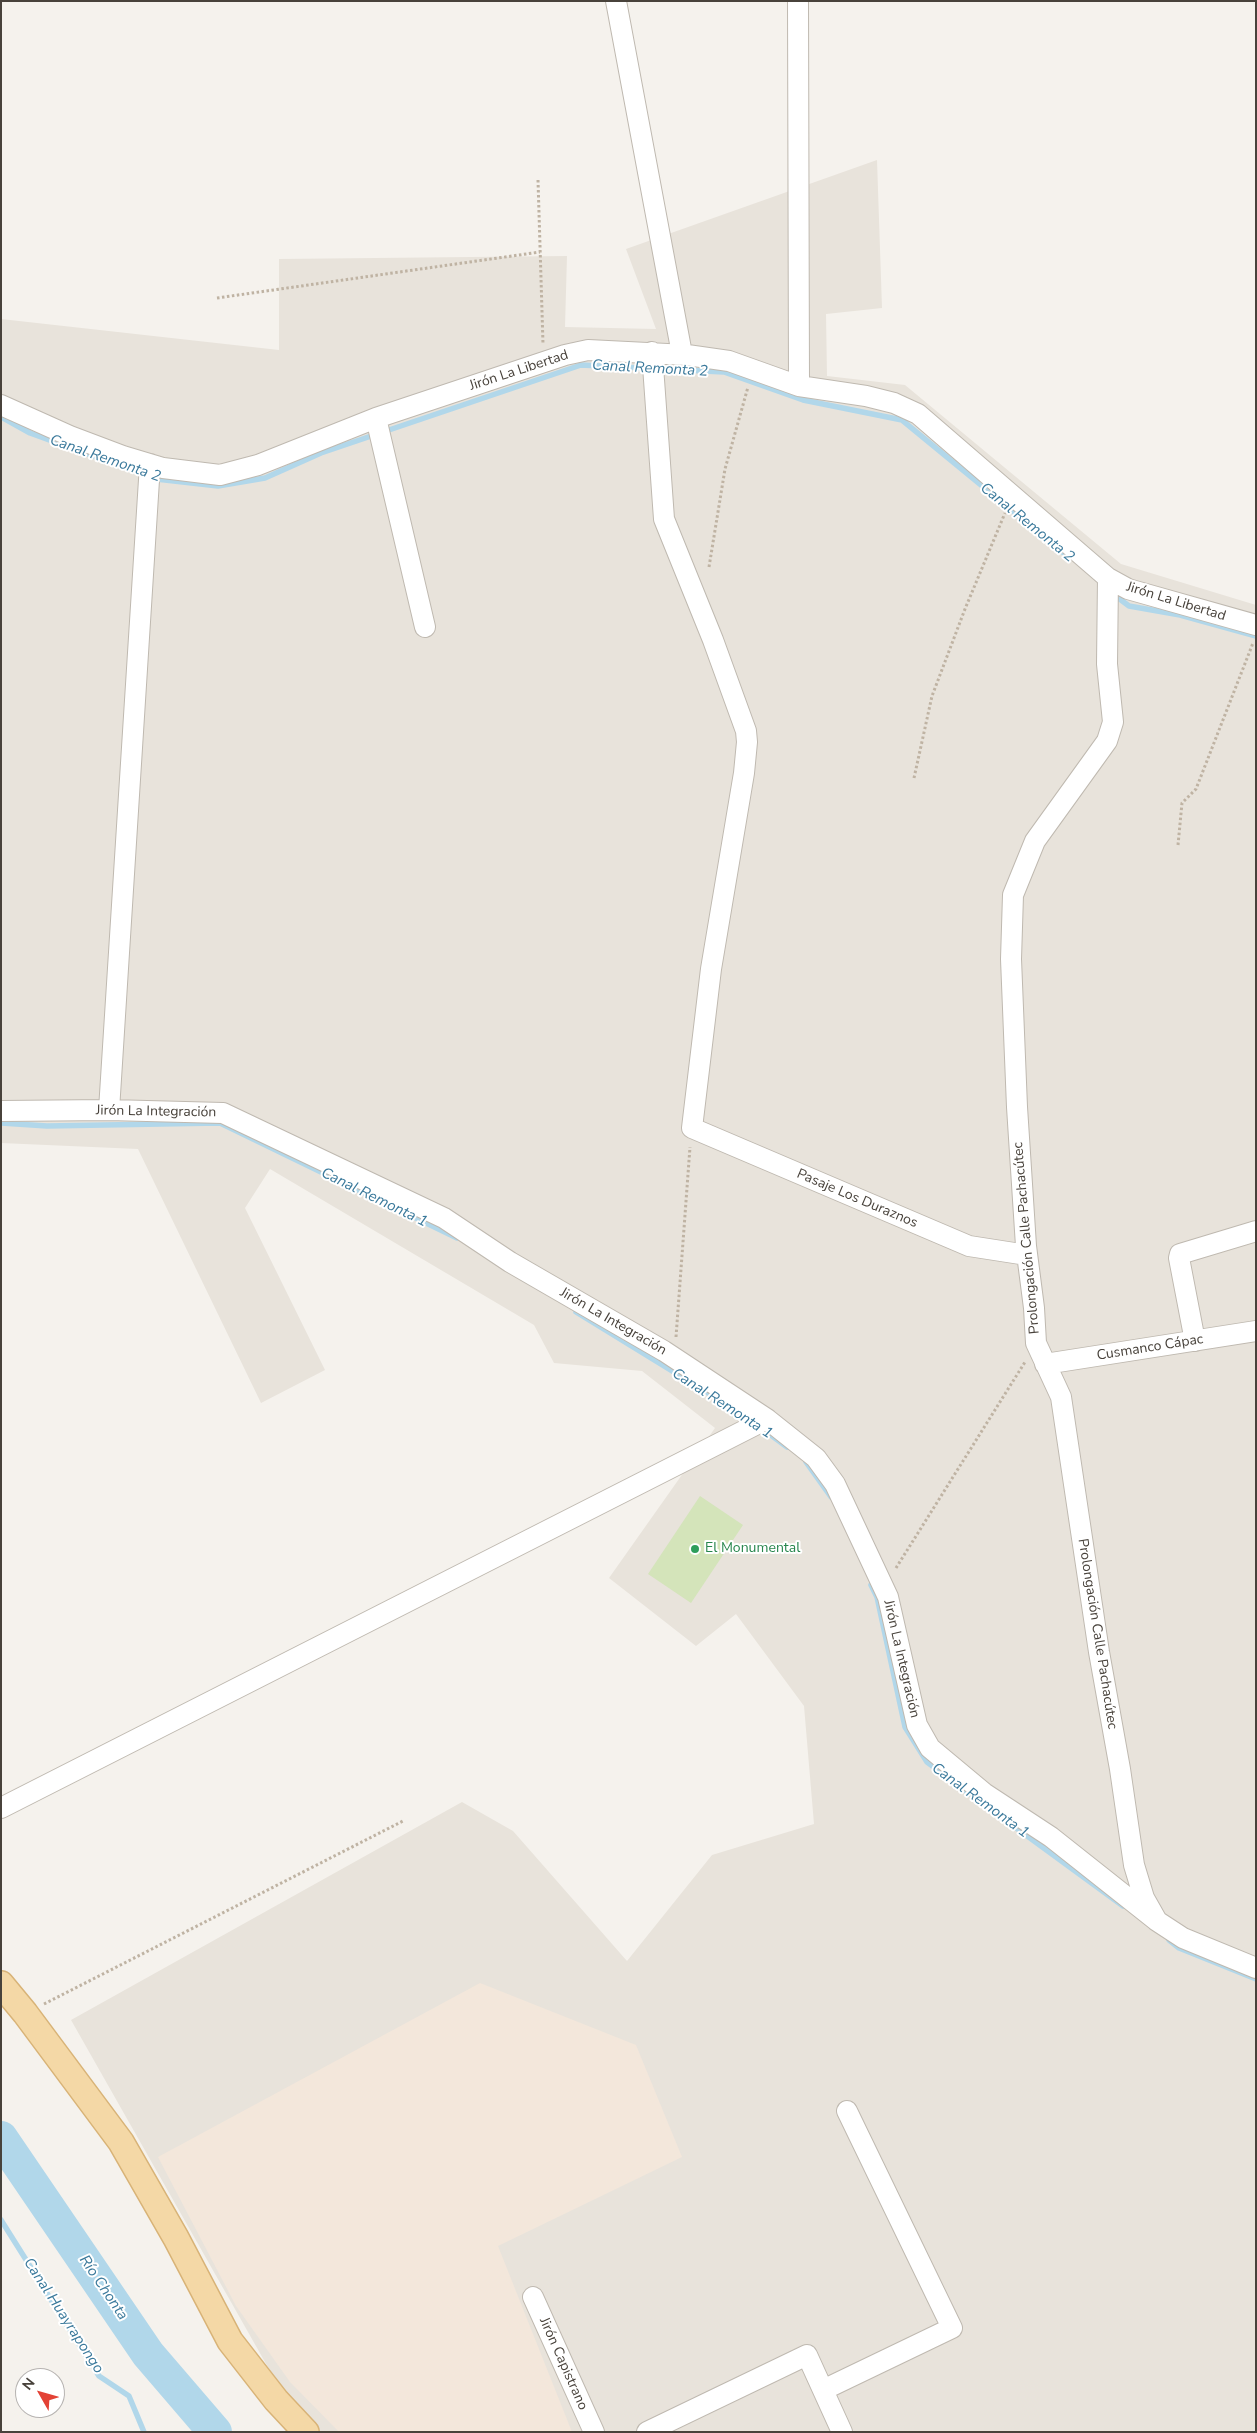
<!DOCTYPE html>
<html>
<head>
<meta charset="utf-8">
<style>
	body { margin:0 }
	#map { position:relative; width:1257px; height:2433px; overflow:hidden; background:#f5f2ed; font-family:"Nunito Sans",sans-serif }
	canvas { display:block }
	.frame { position:absolute; inset:0; border:2px solid #48423b; pointer-events:none }
	.north { position:absolute; left:15px; top:2368px; width:50px; height:50px; box-sizing:border-box; background:#fff; border:1px solid #b6b3b1; border-radius:50%; rotate:308deg; font-size:14px; font-weight:700; line-height:20px; text-align:center; color:#48423b }
	.north::after { content:''; display:block; margin:auto; width:18px; height:22px; background:#e34235; clip-path:polygon(50% 0,100% 100%,50% 72%,0 100%) }
</style>
</head>
<body>
<div id="map">
<canvas width="1257" height="2433"></canvas>
<div class="frame"></div>
<div class="north">N</div>
</div>
<script>
const ctx = document.querySelector('canvas').getContext('2d');
ctx.lineJoin = 'round';
function paint(path, color) { ctx.fillStyle = color; ctx.fill(path, 'evenodd'); }
const toPath = rows => new Path2D(rows.map(r => 'M' + r).join(''));
function stroke(path, color, width, dash) { ctx.strokeStyle = color; ctx.lineWidth = width; ctx.lineCap = dash ? 'butt' : 'round'; ctx.setLineDash(dash || []); ctx.stroke(path); }
function write(font, color, halo, rows, align = 'center') {
  ctx.font = font + ' "Nunito Sans",sans-serif'; ctx.lineWidth = 4; ctx.setLineDash([]); ctx.textBaseline = 'middle'; ctx.strokeStyle = halo; ctx.fillStyle = color; for (const [text, x, y, turn = 0] of rows) {
    ctx.save(); ctx.translate(x, y); ctx.rotate((+turn || 0) * Math.PI / 180); ctx.textAlign = isNaN(turn) ? turn : align; if (halo) ctx.strokeText(text, 0, 0); ctx.fillText(text, 0, 0); ctx.restore();
  }
}
const residential = toPath([
	[877,160,882,308,826,314,827,376,905,385,1121,564,1256,605,1256,2432,314,2432,286,2399,71,2020,462,1802,513,1831,627,1961,712,1855,814,1824,804,1706,736,1614,696,1646,609,1578,715,1428,642,1371,554,1363,534,1325,270,1169,245,1208,325,1370,261,1403,138,1149,1,1143,1,319,279,350,279,259,567,256,565,327,656,329,626,249]
]);
const commercial = toPath([
	[480,1983,636,2045,682,2157,498,2246,572,2432,339,2432,290,2382,236,2306,158,2157]
]);
const green = toPath([
	[700,1496,743,1525,691,1603,648,1574]
]);
const stream = toPath([
	[1,417,30,433,156,479,218,486,265,478,321,453,581,365,724,372,803,400,902,420,1070,558],
	[1113,594,1129,606,1180,615,1256,636],
	[1,1123,47,1126,220,1123,457,1238],
	[576,1312,734,1409],
	[760,1427,787,1447],
	[806,1462,831,1497],
	[871,1585,877,1597,905,1727,927,1762,970,1794],
	[989,1808,1123,1906],
	[1169,1940,1179,1948,1256,1979],
	[1,2220,99,2376,129,2396,144,2432]
]);
const river = toPath([
	[1,2138,148,2354,215,2432]
]);
const path = toPath([
	[538,180,543,344],
	[217,298,540,252],
	[709,567,725,469,748,387],
	[914,778,932,696,965,609,1005,513],
	[1178,845,1182,803,1196,789,1253,643],
	[676,1337,690,1147],
	[896,1568,1025,1362],
	[44,2004,403,1821]
]);
const minor = toPath([
	[616,1,682,354],
	[798,1,799,386],
	[652,352,664,519,713,640,746,731,747,742,744,773,711,969,692,1128,969,1246,1027,1255],
	[1,405,70,436,123,456,163,468,220,475,258,465,376,418,565,355,588,350,687,355,729,361,799,386,866,396,894,403,918,414,1108,578,1128,589,1256,625],
	[376,418,425,627],
	[1108,578,1107,664,1113,722,1107,741,1035,841,1013,895,1011,959,1017,1107,1026,1246,1034,1308,1036,1343,1061,1397,1099,1652,1120,1769,1134,1865,1144,1898,1157,1921,1183,1938,1256,1968],
	[109,1110,150,464],
	[1,1111,109,1110,223,1113,444,1218,510,1262,664,1351,767,1419,816,1458,835,1484,888,1597,917,1725,930,1748,984,1793,1051,1837,1157,1921],
	[1195,1341,1179,1258,1180,1254,1256,1231],
	[1045,1364,1256,1331],
	[1,1808,767,1419],
	[533,2297,594,2432],
	[823,2390,952,2328,847,2111],
	[647,2432,807,2355,842,2432]
]);
const major = toPath([
	[1,1984,25,2013,121,2142,176,2238,230,2341,276,2400,306,2432]
]);
const markers = [
	[695,1549,5,"#2e9e5b"]
];
const streetNames = [
	["Jirón La Libertad",519,371,-18],
	["Jirón La Libertad",1176,602,17],
	["Jirón La Integración",156,1112,1],
	["Pasaje Los Duraznos",857,1199,23],
	["Prolongación Calle Pachacútec",1027,1238,-95],
	["Jirón La Integración",613,1322,30],
	["Cusmanco Cápac",1150,1348,-9],
	["Prolongación Calle Pachacútec",1097,1634,81],
	["Jirón La Integración",901,1659,77],
	["Jirón Capistrano",563,2364,66]
];
const leisureNames = [
	["El Monumental",705,1549]
];
const waterNames = [
	["Canal Remonta 2",650,369,3],
	["Canal Remonta 2",105,459,19],
	["Canal Remonta 2",1027,523,39],
	["Canal Remonta 1",374,1198,26],
	["Canal Remonta 1",722,1404,33],
	["Canal Remonta 1",980,1801,36],
	["Río Chonta",103,2288,56],
	["Canal Huayrapongo",63,2316,57]
];
paint(residential, '#e8e3db');
paint(commercial, '#f3e7db');
paint(green, '#d4e4ba');
stroke(stream, '#b1d7ea', 5.5);
stroke(river, '#b1d7ea', 34);
stroke(minor, '#bfb9b0', 22);
stroke(major, '#d8b377', 28);
stroke(path, '#bfb3a3', 3, [2.5, 2.5]);
stroke(minor, '#fff', 20);
stroke(major, '#f4d8a6', 25);
for (const [x, y, r, color] of markers) { const dot = new Path2D(); dot.arc(x, y, r, 0, 2 * Math.PI); ctx.fillStyle = color; ctx.fill(dot); stroke(dot, '#fff', 2); }
write('14px', '#48423b', '#fff', streetNames);
write('14px', '#27864d', '#fff', leisureNames, 'left');
write('italic 15px', '#3a799b', '#fff', waterNames);
</script>
</body>
</html>
